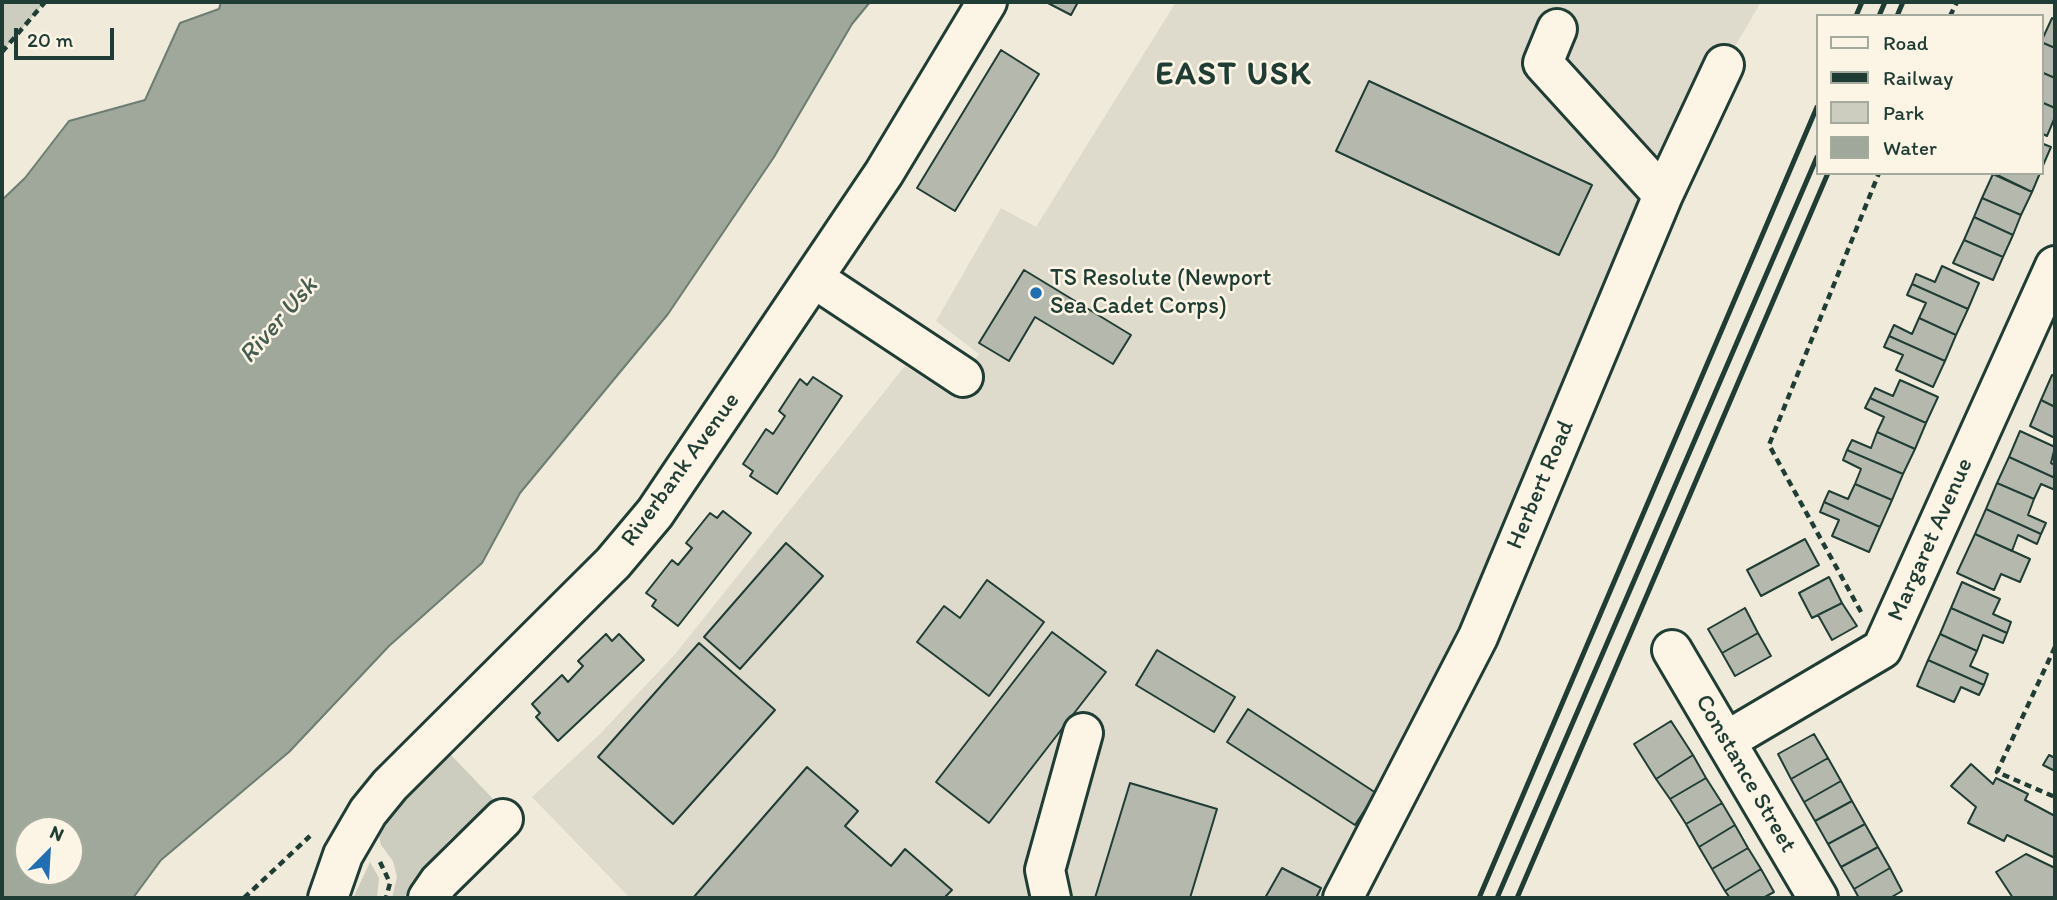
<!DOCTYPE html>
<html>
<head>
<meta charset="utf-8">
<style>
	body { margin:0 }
	#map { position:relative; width:2057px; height:900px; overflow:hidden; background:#efeada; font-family:Itim,sans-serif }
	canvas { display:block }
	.frame { position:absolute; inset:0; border:4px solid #1f3d34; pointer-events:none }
	.legend { position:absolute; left:1816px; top:14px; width:228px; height:161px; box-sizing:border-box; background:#fcf5e5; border:2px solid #a4ab9e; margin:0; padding:9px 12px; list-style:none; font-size:21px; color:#1f3d34 }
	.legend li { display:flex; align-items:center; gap:14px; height:35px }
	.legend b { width:35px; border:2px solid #a4ab9e }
	.north { position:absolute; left:14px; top:816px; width:70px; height:70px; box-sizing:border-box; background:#fcf5e5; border:2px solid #a4ab9e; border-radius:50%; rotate:24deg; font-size:19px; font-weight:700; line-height:28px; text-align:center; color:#1f3d34 }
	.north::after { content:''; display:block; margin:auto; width:24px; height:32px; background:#1f6fb2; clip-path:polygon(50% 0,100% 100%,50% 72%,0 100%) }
	.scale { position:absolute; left:14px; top:28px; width:100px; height:32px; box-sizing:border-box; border:4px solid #1f3d34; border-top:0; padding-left:9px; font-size:21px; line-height:24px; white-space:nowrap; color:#1f3d34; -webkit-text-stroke:5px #fcf5e5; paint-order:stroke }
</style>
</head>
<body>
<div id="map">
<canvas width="2057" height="900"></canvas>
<div class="frame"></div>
<ul class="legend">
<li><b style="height:9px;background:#fcf5e5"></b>Road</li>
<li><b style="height:9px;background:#1f3d34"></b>Railway</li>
<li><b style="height:19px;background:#cccdbf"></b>Park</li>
<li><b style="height:19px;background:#9fa89a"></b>Water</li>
</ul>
<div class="north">N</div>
<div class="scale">20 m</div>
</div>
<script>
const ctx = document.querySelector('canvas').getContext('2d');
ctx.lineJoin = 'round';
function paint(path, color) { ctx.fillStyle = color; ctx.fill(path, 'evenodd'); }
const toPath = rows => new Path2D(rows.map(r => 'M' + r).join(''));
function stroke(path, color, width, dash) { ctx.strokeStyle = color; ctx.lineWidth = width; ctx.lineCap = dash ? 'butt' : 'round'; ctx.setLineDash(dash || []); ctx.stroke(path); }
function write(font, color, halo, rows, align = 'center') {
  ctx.font = font + ' Itim,sans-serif'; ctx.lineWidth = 5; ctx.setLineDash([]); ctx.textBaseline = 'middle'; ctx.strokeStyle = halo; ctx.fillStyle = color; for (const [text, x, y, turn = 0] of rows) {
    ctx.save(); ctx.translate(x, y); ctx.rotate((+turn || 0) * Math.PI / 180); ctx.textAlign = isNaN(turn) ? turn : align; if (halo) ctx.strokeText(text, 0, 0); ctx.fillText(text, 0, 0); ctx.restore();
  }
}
const built = toPath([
	[1176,2,1761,2,1724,65,1343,898,630,898,532,797,601,733,676,653,905,366,950,395,979,354,936,321,1001,208,1036,227]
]);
const green = toPath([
	[2,2,45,2,2,52],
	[450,754,497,803,450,839,413,881,404,898,392,898,397,877,393,861,381,845,379,836,393,812,423,778],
	[370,862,379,878,377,898,353,898]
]);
const water = toPath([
	[221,2,870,2,852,24,774,157,668,314,520,493,482,563,389,646,289,752,161,860,133,898,2,898,2,200,25,178,69,121,145,100,180,23,219,9,221,2],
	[28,830,70,830,70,872,28,872,28,830]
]);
const building = toPath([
	[1046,2,1078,2,1071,15,1046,2],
	[2052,18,2055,20,2055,48,2041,42,2052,18],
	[2041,42,2055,48,2055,78,2041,72,2041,42],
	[1001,50,1039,74,955,211,917,188,1001,50],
	[2041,72,2055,78,2055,108,2041,102,2041,72],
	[1369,81,1592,185,1559,255,1336,151,1369,81],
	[2041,102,2055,108,2055,117,2047,136,2041,133,2041,102],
	[2041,143,2051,147,2041,170,2041,143],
	[1993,173,2040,173,2032,192,1993,173],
	[1993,174,2032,192,2021,215,1982,198,1993,174],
	[1982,198,2021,215,2013,235,1974,217,1982,198],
	[1974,217,2013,235,2003,257,1964,240,1974,217],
	[1964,240,2003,257,1993,280,1953,263,1964,240],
	[1942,266,1979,283,1968,309,1912,284,1916,274,1935,282,1942,266],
	[1024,270,1131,335,1113,364,1035,317,1009,361,979,343,1024,270],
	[1912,284,1968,309,1956,335,1919,318,1926,303,1907,295,1912,284],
	[1919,318,1956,335,1945,361,1889,336,1894,325,1912,334,1919,318],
	[1889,336,1945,361,1933,387,1896,370,1903,355,1884,347,1889,336],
	[2052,375,2055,376,2055,407,2041,400,2052,375],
	[813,377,842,396,777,494,750,476,753,471,743,464,766,429,773,434,785,416,779,411,800,379,807,385,813,377],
	[1900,380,1938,397,1926,423,1870,398,1875,388,1893,396,1900,380],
	[1870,398,1926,423,1915,449,1877,432,1884,417,1865,408,1870,398],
	[2041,400,2055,407,2055,438,2030,426,2041,400],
	[2020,431,2055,447,2051,463,2055,465,2055,478,2009,457,2020,431],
	[1877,432,1915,449,1903,474,1847,450,1852,440,1871,448,1877,432],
	[1847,450,1903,474,1892,500,1855,484,1861,469,1843,460,1847,450],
	[2009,457,2055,478,2055,490,2041,484,2034,499,1997,483,2009,457],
	[1997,483,2034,499,2028,515,2046,523,2041,534,1986,509,1997,483],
	[1855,484,1892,500,1880,527,1824,502,1829,491,1848,499,1855,484],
	[1824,502,1880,527,1869,552,1832,536,1839,520,1820,512,1824,502],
	[1986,509,2041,534,2037,544,2018,535,2012,551,1975,534,1986,509],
	[723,511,751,533,678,626,652,606,656,600,646,593,672,560,678,565,692,548,686,543,710,513,717,518,723,511],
	[1975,534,2030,559,2020,582,2001,574,1994,590,1957,573,1975,534],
	[1805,539,1819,565,1761,596,1747,570,1805,539],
	[786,543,823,576,740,669,704,637,786,543],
	[1829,577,1842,603,1812,618,1799,593,1829,577],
	[987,580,1044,622,989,696,917,642,944,606,960,618,987,580],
	[1962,582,2000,599,1993,614,2011,622,2007,633,1951,608,1962,582],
	[1842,603,1857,626,1832,640,1818,615,1842,603],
	[1745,608,1758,633,1722,653,1708,629,1745,608],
	[1951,608,2007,633,2003,643,1983,635,1977,651,1940,634,1951,608],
	[1052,632,1106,672,989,823,936,782,1052,632],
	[1758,633,1771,656,1735,676,1722,653,1758,633],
	[606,634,612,641,619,634,644,660,558,741,536,717,540,713,532,704,562,675,568,682,583,666,578,661,606,634],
	[1940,634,1977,651,1970,666,1988,674,1984,685,1928,660,1940,634],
	[699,643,775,710,673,824,598,757,699,643],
	[1157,650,1235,697,1214,732,1136,685,1157,650],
	[1928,660,1984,685,1979,695,1961,687,1954,702,1917,686,1928,660],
	[1248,709,1376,793,1355,825,1227,742,1248,709],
	[1671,721,1693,755,1656,779,1634,744,1671,721],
	[1814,734,1828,758,1791,779,1778,754,1814,734],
	[1693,755,1706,778,1670,799,1656,779,1693,755],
	[2049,755,2055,758,2055,771,2043,765,2049,755],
	[1828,758,1841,781,1804,802,1791,779,1828,758],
	[1971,764,1993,784,1996,778,2028,794,2025,800,2055,816,2055,858,2007,835,2004,841,1968,823,1976,807,1951,786,1971,764],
	[807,767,858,811,845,826,891,866,905,849,952,890,944,898,693,898,807,767],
	[1706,778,1722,803,1686,824,1670,799,1706,778],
	[1841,781,1852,801,1815,821,1804,802,1841,781],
	[1130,783,1217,809,1190,898,1095,898,1130,783],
	[1852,801,1865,824,1828,844,1815,821,1852,801],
	[1722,803,1735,825,1699,847,1686,824,1722,803],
	[1865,824,1878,847,1841,867,1828,844,1865,824],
	[1735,825,1748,848,1712,869,1699,847,1735,825],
	[1878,847,1890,868,1854,889,1841,867,1878,847],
	[1748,848,1761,869,1725,891,1712,869,1748,848],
	[2026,854,2055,868,2055,898,2013,898,1996,872,2026,854],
	[1282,868,1321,888,1316,898,1265,898,1282,868],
	[1890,868,1902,891,1890,898,1859,898,1854,889,1890,868],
	[1761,869,1774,892,1763,898,1730,898,1725,891,1761,869]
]);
const path = toPath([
	[1950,16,1957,2],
	[2,52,45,2],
	[1861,612,1769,445,1879,173],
	[2055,647,1997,772,2055,797],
	[380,862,390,883,386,898],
	[244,898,310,836]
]);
const minor = toPath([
	[1557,29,1543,63,1663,195],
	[815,279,963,377],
	[1672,650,1818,898],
	[1726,741,1882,649,2055,266],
	[328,898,343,855,368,812,390,785,613,563,655,513,884,173,987,2],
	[428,898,439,882,503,819],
	[1051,898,1045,870,1083,733],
	[1343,898,1478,637,1663,195,1724,65]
]);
const rail = toPath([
	[1856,16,1862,2],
	[1879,16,1885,2],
	[1897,16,1903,2],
	[1479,898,1817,107],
	[1497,898,1817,157],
	[1517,898,1828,173]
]);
const markers = [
	[1036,293,7,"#1f6fb2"]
];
const poiNames = [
	["TS Resolute (Newport",1050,279],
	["Sea Cadet Corps)",1050,307]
];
const streetNames = [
	["Riverbank Avenue",681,470,-54],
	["Herbert Road",1541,485,-67],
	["Margaret Avenue",1931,540,-66],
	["Constance Street",1745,774,60]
];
const waterNames = [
	["River Usk",279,321,-49]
];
const districtNames = [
	["EAST USK",1234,76]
];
paint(built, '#dedbcc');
paint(green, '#cccdbf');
paint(water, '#9fa89a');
stroke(water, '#6c7d71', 2);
paint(building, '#b5b9ad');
stroke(building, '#1f3d34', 2);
stroke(minor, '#1f3d34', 44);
stroke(path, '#1f3d34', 4.5, [7, 5]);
stroke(minor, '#fcf5e5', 38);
stroke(rail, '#1f3d34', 5);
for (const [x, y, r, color] of markers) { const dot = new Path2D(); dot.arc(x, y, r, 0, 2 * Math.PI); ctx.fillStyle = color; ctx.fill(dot); stroke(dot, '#fcf5e5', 2.5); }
write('24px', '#1f3d34', '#fcf5e5', poiNames, 'left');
write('24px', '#1f3d34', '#fcf5e5', streetNames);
write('italic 26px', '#455d53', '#fcf5e5', waterNames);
ctx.letterSpacing = '2px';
write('bold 32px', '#1f3d34', '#fcf5e5', districtNames);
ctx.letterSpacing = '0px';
</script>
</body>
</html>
